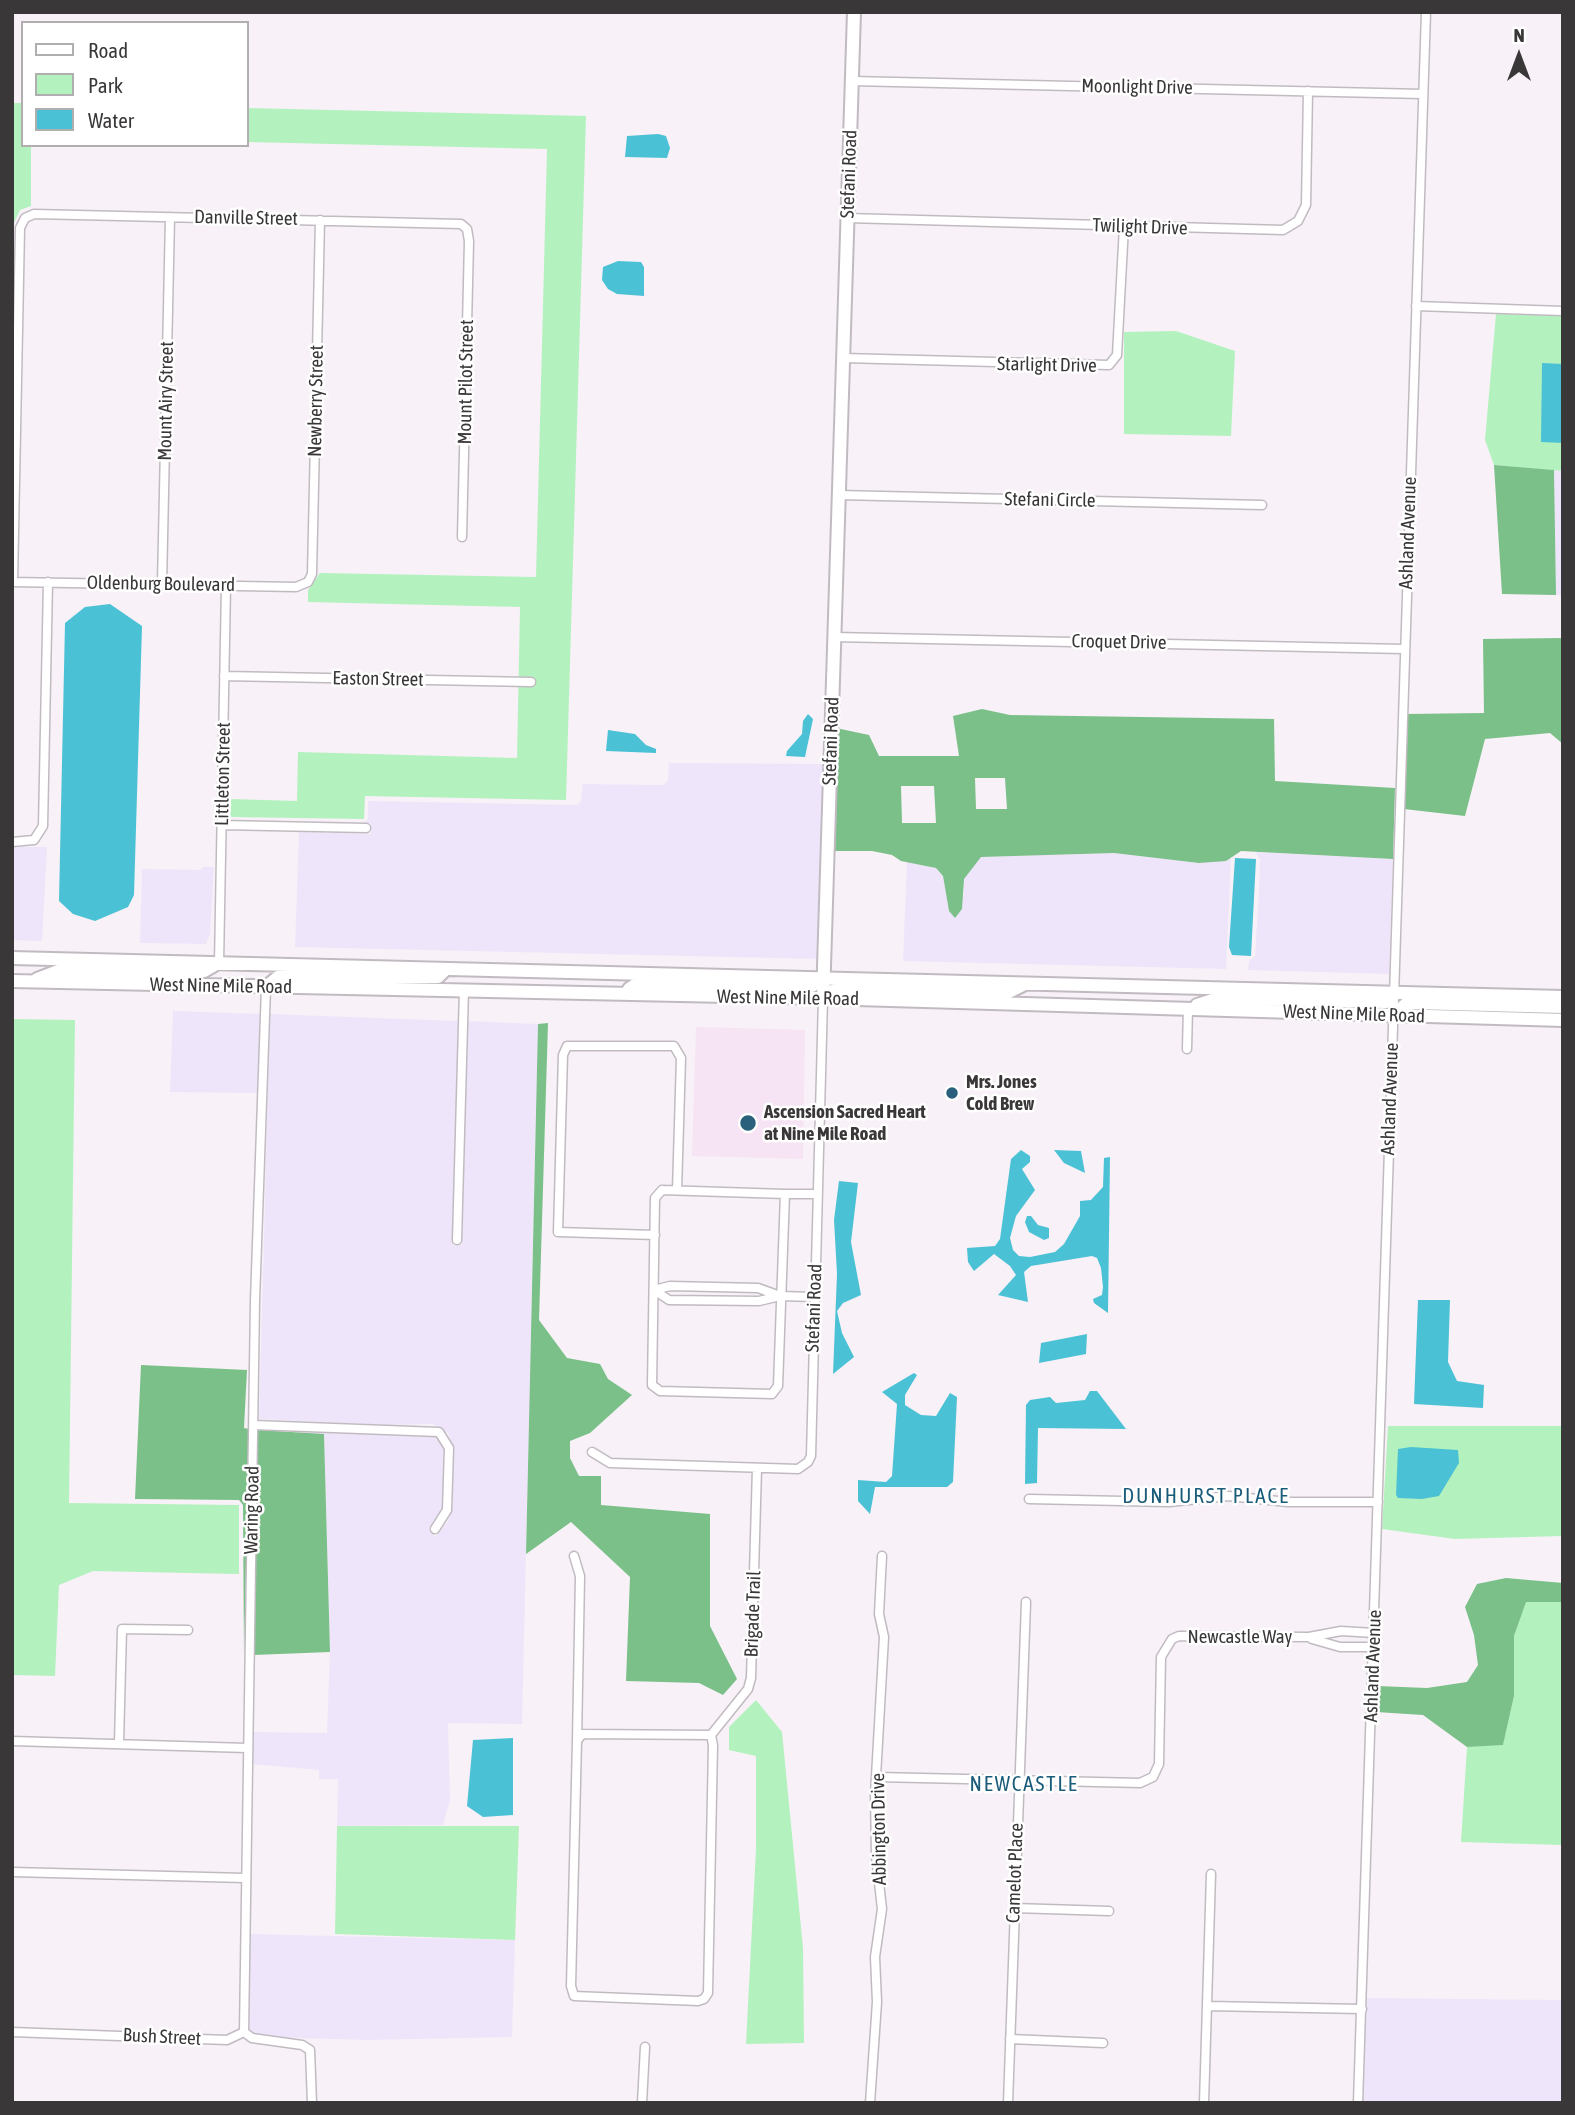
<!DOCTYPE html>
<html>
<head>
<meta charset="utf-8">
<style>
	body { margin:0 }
	#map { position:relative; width:1575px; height:2115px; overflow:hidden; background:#f8f1f7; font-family:"Asap Condensed",sans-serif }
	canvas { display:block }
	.frame { position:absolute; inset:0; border:14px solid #3a3739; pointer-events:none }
	.legend { position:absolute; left:21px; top:21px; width:228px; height:126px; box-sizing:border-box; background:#fff; border:2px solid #b0afb0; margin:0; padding:9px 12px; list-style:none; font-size:21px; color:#3a3739 }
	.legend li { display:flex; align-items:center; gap:14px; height:35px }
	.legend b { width:35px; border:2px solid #b0afb0 }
	.north { position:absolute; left:1484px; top:21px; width:70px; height:70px; -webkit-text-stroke:5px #fff; paint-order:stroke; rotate:0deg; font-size:19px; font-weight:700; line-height:28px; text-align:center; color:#3a3739 }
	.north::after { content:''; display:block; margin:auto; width:24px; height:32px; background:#3a3739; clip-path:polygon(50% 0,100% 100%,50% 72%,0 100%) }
</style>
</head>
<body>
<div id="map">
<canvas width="1575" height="2115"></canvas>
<div class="frame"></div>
<ul class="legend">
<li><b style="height:9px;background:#fff"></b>Road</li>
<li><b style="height:19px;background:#b3f2be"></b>Park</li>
<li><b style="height:19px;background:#4bc1d5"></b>Water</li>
</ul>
<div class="north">N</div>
</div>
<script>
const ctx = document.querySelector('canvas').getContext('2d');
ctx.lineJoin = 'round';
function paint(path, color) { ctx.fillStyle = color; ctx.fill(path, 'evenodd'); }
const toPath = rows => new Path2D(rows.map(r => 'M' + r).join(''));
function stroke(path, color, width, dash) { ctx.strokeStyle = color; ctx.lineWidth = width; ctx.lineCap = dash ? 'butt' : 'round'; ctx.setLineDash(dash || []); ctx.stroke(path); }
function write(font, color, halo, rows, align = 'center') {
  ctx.font = font + ' "Asap Condensed",sans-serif'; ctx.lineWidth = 5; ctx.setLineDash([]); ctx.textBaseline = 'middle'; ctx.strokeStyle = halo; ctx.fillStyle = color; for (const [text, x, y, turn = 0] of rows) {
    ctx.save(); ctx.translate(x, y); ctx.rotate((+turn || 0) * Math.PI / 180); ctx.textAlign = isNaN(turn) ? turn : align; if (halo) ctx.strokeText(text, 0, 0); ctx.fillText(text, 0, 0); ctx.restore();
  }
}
const commercial = toPath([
	[1554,470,1563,471,1563,595,1556,595],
	[669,763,826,764,819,959,295,947,299,832,371,834,371,823,364,823,368,819,368,801,577,805,581,801,583,784,664,785,668,780],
	[12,847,47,847,42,941,12,940],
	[1255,852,1393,859,1389,974,1248,970,1249,961,1255,956,1259,892,1260,859],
	[1114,853,1199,863,1231,858,1226,969,903,961,907,861,936,868,943,876,949,911,964,895,963,879,980,857],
	[203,867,214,867,210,934,206,944,140,943,142,869,201,870],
	[173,1011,260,1014,258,1093,170,1092],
	[270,1014,458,1021,453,1246,462,1245,468,1021,538,1024,522,1724,448,1723,450,1800,443,1825,337,1826,338,1779,319,1779,319,1770,251,1764,252,1732,327,1733,330,1652,324,1435,293,1432,437,1437,444,1449,442,1509,429,1529,435,1537,448,1521,451,1511,453,1447,448,1433,433,1424,383,1425,259,1419],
	[249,1934,515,1940,512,2037,370,2040,292,2038,253,2033,247,2025],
	[1367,1998,1563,2000,1563,2103,1363,2103]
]);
const medical = toPath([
	[696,1027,805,1030,803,1159,692,1156]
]);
const green = toPath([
	[12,103,23,103,23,145,31,145,31,206,20,210,12,227],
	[247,108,586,116,566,800,365,796,364,819,230,817,231,799,297,801,298,752,517,758,520,607,308,602,308,590,320,573,536,577,547,149,247,142],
	[1496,314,1563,316,1563,471,1494,465,1485,440],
	[1176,331,1235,351,1231,436,1124,434,1124,332],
	[12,1019,75,1020,69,1503,239,1505,239,1574,93,1571,59,1585,55,1676,12,1675],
	[1388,1426,1563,1426,1563,1536,1455,1539,1382,1529],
	[1526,1601,1563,1602,1563,1845,1461,1842,1467,1747,1503,1744,1514,1696,1514,1636],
	[756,1700,782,1732,803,1948,804,2043,746,2044,756,1849,756,1756,729,1750,729,1727],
	[337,1826,519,1826,515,1940,335,1934]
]);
const forest = toPath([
	[1494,465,1554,470,1556,595,1502,594],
	[1563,638,1563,744,1550,733,1485,739,1465,816,1404,809,1407,714,1484,713,1483,639],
	[982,709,1010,715,1274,719,1275,781,1395,788,1393,859,1241,851,1226,861,1199,863,1114,853,981,857,964,879,962,909,955,918,949,911,943,876,936,868,901,861,892,855,872,851,832,851,836,728,869,735,879,756,959,756,953,716],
	[975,778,1005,778,1007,809,976,809],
	[901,786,934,786,936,823,902,823],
	[548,1023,539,1320,567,1358,600,1364,608,1379,632,1395,590,1433,570,1441,570,1458,579,1476,601,1476,601,1505,710,1514,710,1626,737,1679,723,1695,699,1683,626,1681,630,1577,571,1522,526,1554,538,1024],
	[141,1365,247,1370,244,1428,249,1429,244,1655,243,1505,239,1500,135,1499],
	[258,1430,324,1434,330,1652,253,1655],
	[1506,1578,1563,1583,1563,1602,1526,1602,1514,1636,1514,1696,1503,1745,1467,1747,1423,1715,1376,1712,1377,1686,1427,1688,1467,1682,1478,1665,1474,1635,1465,1607,1477,1584]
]);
const water = toPath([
	[658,134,666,136,670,148,667,158,625,157,627,136],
	[618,261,641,262,644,267,644,296,617,294,608,289,602,280,603,267],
	[1542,363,1563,364,1563,443,1541,442],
	[110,604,142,626,134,895,128,907,95,921,73,914,59,901,65,623,85,607],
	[808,714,813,719,805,757,786,756,787,751,802,734,803,721],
	[608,730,635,734,646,745,656,749,656,753,606,751],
	[1235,858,1256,859,1251,956,1232,955,1229,947],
	[1021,1150,1030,1156,1030,1162,1022,1169,1035,1190,1016,1216,1010,1238,1013,1250,1019,1256,1030,1257,1055,1252,1064,1244,1080,1216,1080,1201,1091,1200,1103,1187,1104,1158,1110,1157,1108,1313,1094,1303,1093,1299,1102,1295,1103,1287,1101,1268,1097,1258,1092,1256,1031,1266,1024,1272,1028,1302,998,1295,1016,1275,1010,1266,994,1254,974,1271,968,1262,967,1248,995,1246,1000,1239,1011,1159],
	[1054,1150,1081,1151,1085,1173,1064,1163],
	[839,1181,858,1183,851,1242,861,1295,843,1303,837,1311,842,1333,854,1357,833,1374,837,1274,834,1220],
	[1027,1216,1031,1216,1038,1225,1049,1228,1049,1238,1044,1240,1029,1232,1025,1222],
	[1418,1300,1450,1300,1448,1362,1457,1381,1484,1385,1483,1408,1414,1404],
	[1087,1334,1086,1354,1039,1363,1041,1343],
	[914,1373,917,1375,905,1395,905,1405,921,1415,936,1416,950,1393,957,1397,953,1482,947,1487,875,1487,870,1514,858,1501,858,1480,886,1482,892,1476,897,1404,882,1392],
	[1090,1391,1097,1391,1126,1429,1038,1428,1037,1483,1025,1484,1026,1405,1030,1400,1050,1397,1056,1403,1085,1400],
	[1411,1447,1458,1450,1459,1463,1439,1496,1422,1499,1398,1498,1396,1495,1398,1449],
	[513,1738,513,1815,483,1817,467,1806,473,1740]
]);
const street = toPath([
	[851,81,1423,94],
	[847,218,1283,230,1298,221,1306,205,1308,91],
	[1416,306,1563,311],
	[843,358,1109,365,1117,355,1124,226],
	[839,495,1262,505],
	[12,582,296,587,308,582,312,574,320,220],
	[13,582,20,228,25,218,34,214,461,224,467,229,469,241,462,537],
	[162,584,170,217],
	[834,637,1404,649],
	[224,676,531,682],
	[222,825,366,828],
	[12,842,34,840,43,826,48,582],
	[219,963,226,586],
	[1187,1049,1188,1008],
	[662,1190,785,1194,778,1386,772,1394,660,1391,652,1385,655,1198,662,1190],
	[785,1194,818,1194],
	[655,1235,558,1232,563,1055,567,1046,674,1046,681,1058,677,1190],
	[457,1240,464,989],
	[780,1296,758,1288,670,1286,654,1290,669,1300,759,1301,780,1296,814,1297],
	[254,1425,439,1432,449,1448,447,1510,435,1529],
	[592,1452,610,1463,798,1469,808,1462,811,1456,823,998],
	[1029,1499,1169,1502,1228,1496,1288,1502,1378,1502],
	[574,1556,580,1576,577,1741],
	[1312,1639,1340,1647,1374,1647],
	[711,1735,582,1734,577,1741,571,1986,574,1996,698,2001,704,1999,708,1993,713,1745,711,1735,748,1689,751,1678,757,1468],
	[12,1741,247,1748],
	[119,1743,122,1629,188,1630],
	[877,1777,1140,1783,1153,1777,1159,1764,1161,1657,1172,1639,1179,1636,1309,1637,1341,1631,1374,1633],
	[12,1872,245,1878],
	[1014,1908,1109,1911],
	[1207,2006,1362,2009],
	[12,2032,227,2040,244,2032],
	[244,2032,255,1301,266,987],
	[244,2032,252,2038,302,2045,310,2050,312,2103],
	[1010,2039,1103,2043],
	[642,2103,645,2047],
	[870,2103,877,2002,875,1957,882,1909,876,1856,875,1794,884,1637,879,1614,882,1556],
	[1008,2103,1026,1602],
	[1204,2103,1211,1874],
	[1358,2103,1426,12]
]);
const secondary = toPath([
	[823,998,854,12]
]);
const primary = toPath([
	[12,958,1563,997],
	[37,979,58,971,186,974,204,971,218,963],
	[12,981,823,998,1563,1020],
	[266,987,278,977,438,977,446,969],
	[629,989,635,985,668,985,812,986,823,978],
	[823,998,828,992,845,988,1009,992,1023,985],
	[1197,1005,1219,998,1386,1002,1394,993],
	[1393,1015,1406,1004,1417,1003,1563,1007]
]);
const markers = [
	[952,1093,7,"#2a607b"],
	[748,1123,9,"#2a607b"]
];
const streetNames = [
	["Moonlight Drive",1137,87,1],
	["Stefani Road",849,174,-88],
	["Danville Street",246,218,1],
	["Twilight Drive",1140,227,2],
	["Starlight Drive",1047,365,1],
	["Mount Pilot Street",466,382,-89],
	["Mount Airy Street",166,401,-89],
	["Newberry Street",316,401,-89],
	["Stefani Circle",1050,500,1],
	["Ashland Avenue",1408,533,-88],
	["Oldenburg Boulevard",161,584,1],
	["Croquet Drive",1119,642,1],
	["Easton Street",378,679,1],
	["Stefani Road",831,741,-88],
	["Littleton Street",223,774,-89],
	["West Nine Mile Road",221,986,1],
	["West Nine Mile Road",788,998,1],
	["West Nine Mile Road",1354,1014,2],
	["Ashland Avenue",1390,1099,-88],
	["Stefani Road",814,1308,-88],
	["Waring Road",252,1510,-89],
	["Brigade Trail",753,1614,-88],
	["Newcastle Way",1240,1637],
	["Ashland Avenue",1373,1666,-88],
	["Abbington Drive",879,1829,-91],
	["Camelot Place",1015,1873,-88],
	["Bush Street",162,2037,3]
];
const poiNames = [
	["Mrs. Jones",966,1082],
	["Cold Brew",966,1104],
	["Ascension Sacred Heart",764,1112],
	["at Nine Mile Road",764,1134]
];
const neighbourhoodNames = [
	["DUNHURST PLACE",1206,1496],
	["NEWCASTLE",1024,1784]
];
paint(commercial, '#efe5fa');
paint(medical, '#f6e3f3');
paint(green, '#b3f2be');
paint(forest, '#7ac088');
paint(water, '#4bc1d5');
stroke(street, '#c1bbc1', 11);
stroke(secondary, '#c1bbc1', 16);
stroke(primary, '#c1bbc1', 16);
stroke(street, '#fff', 8);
stroke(secondary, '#fff', 12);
stroke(primary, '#fff', 12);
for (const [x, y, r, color] of markers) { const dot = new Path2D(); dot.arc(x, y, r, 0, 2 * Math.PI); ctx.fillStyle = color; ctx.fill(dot); stroke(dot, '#fff', 2.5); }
write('19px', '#3a3739', '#fff', streetNames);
write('bold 19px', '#3a3739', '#fff', poiNames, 'left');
ctx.letterSpacing = '2px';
write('21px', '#1a5b79', '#fff', neighbourhoodNames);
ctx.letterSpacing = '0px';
</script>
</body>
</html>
